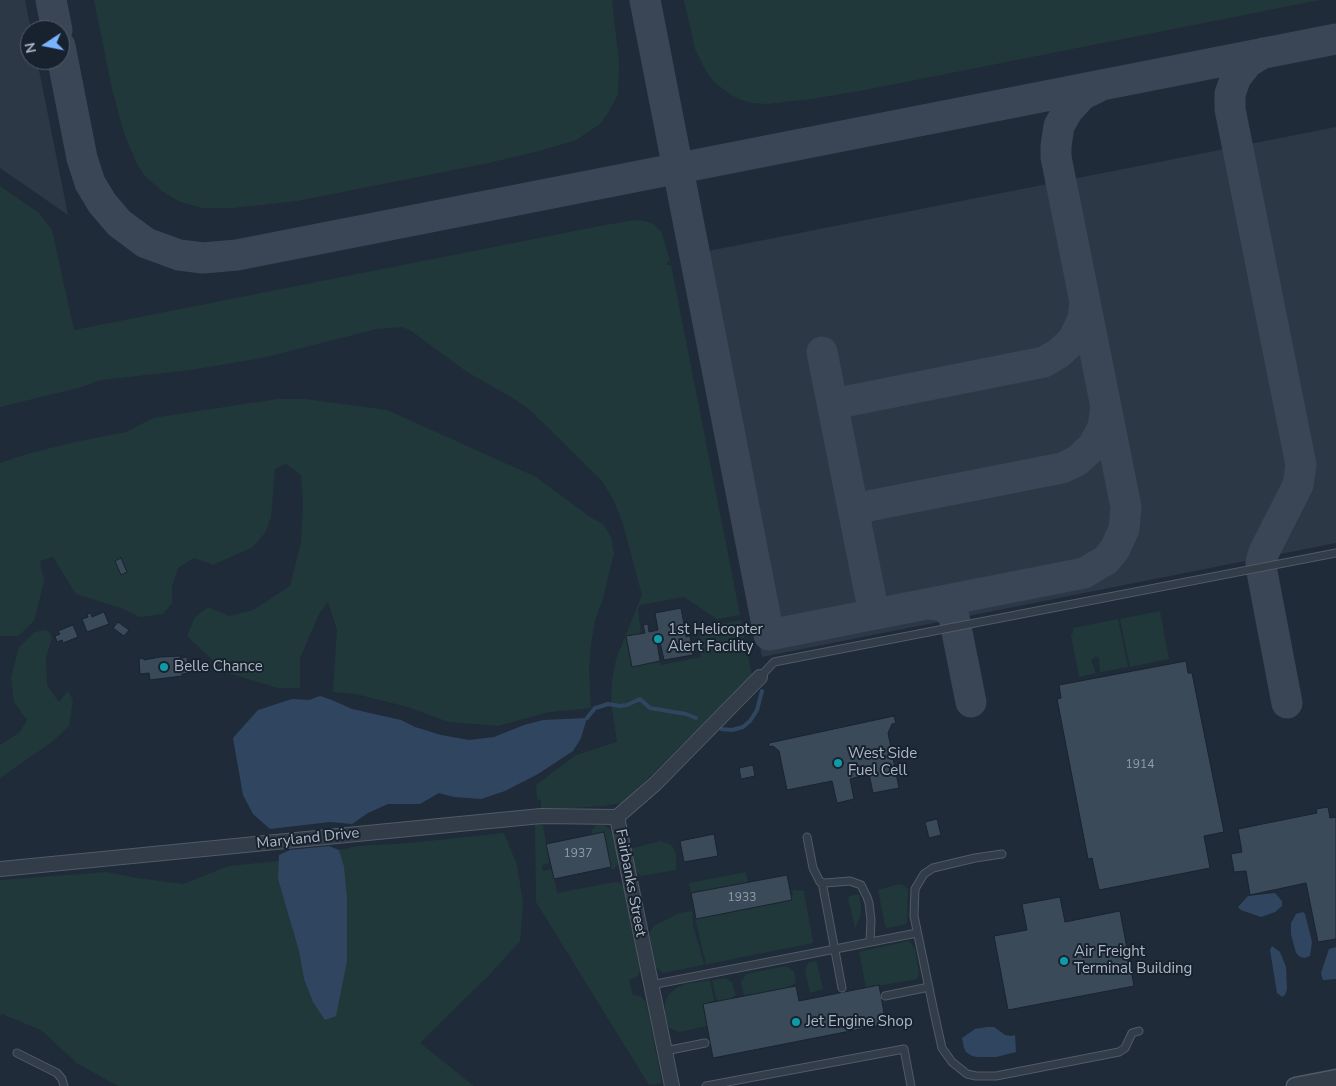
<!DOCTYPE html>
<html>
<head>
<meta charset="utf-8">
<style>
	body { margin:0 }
	#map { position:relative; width:1336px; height:1086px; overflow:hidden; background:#1f2b39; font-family:"Nunito Sans",sans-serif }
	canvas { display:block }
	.north { position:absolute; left:20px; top:20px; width:50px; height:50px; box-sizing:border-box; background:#18222e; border:1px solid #545e6b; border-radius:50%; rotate:259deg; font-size:14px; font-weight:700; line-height:20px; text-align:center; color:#adb8c6 }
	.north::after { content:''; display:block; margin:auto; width:18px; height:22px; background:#7ab3fe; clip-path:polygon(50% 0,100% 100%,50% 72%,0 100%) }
</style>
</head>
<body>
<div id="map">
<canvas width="1336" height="1086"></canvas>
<div class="north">N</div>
</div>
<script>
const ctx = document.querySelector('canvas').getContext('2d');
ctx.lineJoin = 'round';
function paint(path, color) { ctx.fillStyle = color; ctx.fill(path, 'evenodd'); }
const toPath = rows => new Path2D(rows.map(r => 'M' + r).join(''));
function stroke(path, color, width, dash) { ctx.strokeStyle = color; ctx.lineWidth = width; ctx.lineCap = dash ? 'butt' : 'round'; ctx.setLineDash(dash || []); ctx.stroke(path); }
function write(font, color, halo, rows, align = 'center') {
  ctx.font = font + ' "Nunito Sans",sans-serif'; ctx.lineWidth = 4; ctx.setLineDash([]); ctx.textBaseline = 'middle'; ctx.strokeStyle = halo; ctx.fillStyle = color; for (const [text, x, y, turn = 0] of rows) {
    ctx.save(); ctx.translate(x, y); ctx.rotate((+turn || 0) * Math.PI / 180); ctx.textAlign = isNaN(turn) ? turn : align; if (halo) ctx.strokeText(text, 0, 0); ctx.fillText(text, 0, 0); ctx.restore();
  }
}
const airport = toPath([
	[0,0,25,0,31,30,30,60,37,60,68,215,0,168],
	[1336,127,1336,543,762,657,683,256]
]);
const green = toPath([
	[94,0,612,0,619,62,618,94,608,113,600,124,576,140,539,151,484,164,297,201,233,208,202,208,180,202,162,191,145,176,136,162,124,133,112,89],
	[684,0,1320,0,860,91,811,99,767,104,753,103,741,100,731,95,714,82,706,71,695,49],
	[0,186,39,213,52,230,74,330,605,225,635,220,645,221,653,224,661,231,663,237,670,261,667,261,667,265,671,265,673,275,740,615,717,619,684,597,640,605,638,609,641,633,626,637,631,666,660,662,661,665,701,657,698,641,702,628,741,620,752,676,626,800,622,803,603,806,541,810,541,800,537,799,536,785,576,755,617,742,611,702,612,681,616,659,642,595,622,521,612,497,602,481,531,411,516,400,467,372,410,330,401,327,377,329,262,358,191,370,101,380,78,388,0,407],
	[277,399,305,399,387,410,536,477,590,517,603,524,611,537,614,553,602,602,595,620,591,645,589,669,591,708,549,712,498,726,448,722,408,707,356,694,333,692,337,630,328,602,319,614,300,658,300,688,278,688,225,672,187,636,195,617,208,607,229,616,253,610,290,586,301,542,303,503,301,475,286,464,275,469,271,518,265,533,253,547,213,565,194,558,178,568,172,587,172,603,163,614,140,617,121,608,76,594,53,557,40,561,44,581,34,621,18,636,0,636,0,463,27,454,75,442,126,432,153,418],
	[1160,611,1169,659,1130,667,1120,619],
	[1118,619,1128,667,1100,672,1099,658,1096,656,1091,660,1096,673,1079,677,1071,635,1073,633,1073,628],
	[46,630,50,633,52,638,46,657,47,685,59,702,68,691,73,700,69,726,52,742,0,778,0,745,20,732,27,720,14,702,11,678,19,647,35,632],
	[535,823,541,824,543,826,550,863,542,865,543,871,552,869,557,893,615,882,620,883,624,888,640,970,638,976,629,980,633,995,640,996,646,1002,662,1083,649,1085,536,902],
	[597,825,606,826,612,831,619,863,614,869,611,869,604,833,592,835,592,830],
	[504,833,517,865,523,903,520,941,491,973,420,1043,474,1086,118,1086,78,1064,41,1030,2,1014,0,1016,0,880,107,872,137,878,183,884,228,866,279,861,278,879,299,951,304,979,346,927,347,897,344,866,339,850,358,846,410,843],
	[660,841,670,844,674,849,676,855,676,870,641,876,634,868,630,849],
	[746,872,748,882,691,893,689,883],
	[899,884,903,885,908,889,907,922,904,925,887,928,885,926,878,890],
	[795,890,804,891,813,943,663,973,656,967,650,937,650,932,654,926,679,913,692,911,693,925,704,964,706,964,694,914,695,913,696,919,791,900,791,896,793,895,792,892,790,891],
	[859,894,861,908,860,917,855,928,848,898,850,896],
	[909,941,915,949,919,973,917,979,866,988,859,952],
	[815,961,817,963,823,989,810,993,805,970,809,962],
	[786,966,794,971,796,983,786,988,744,996,741,982,746,974],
	[725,978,732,982,736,996,733,996,733,998,717,1001,712,980],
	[710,980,714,1001,703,1004,707,1026,679,1032,669,1028,665,1013,665,1003,669,994,679,986,681,988,682,985]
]);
const water = toPath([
	[320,696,332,700,352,709,401,720,415,727,441,735,469,740,494,737,524,725,543,720,587,718,581,738,573,751,538,774,505,791,481,799,454,797,439,793,420,804,388,804,368,813,352,824,330,822,270,829,253,814,243,795,233,738,258,710,292,699,309,700],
	[329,846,339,850,344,866,347,897,347,961,336,1016,325,1020,313,1002,304,979,299,951,278,879,279,855,290,850],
	[1275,893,1282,901,1282,906,1275,912,1261,917,1241,910,1238,907,1248,896],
	[1303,912,1305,914,1312,942,1310,956,1305,958,1300,957,1296,953,1291,934,1291,923,1296,914],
	[1272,946,1280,952,1286,967,1287,989,1285,995,1282,997,1277,993,1270,950],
	[1336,947,1336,979,1323,980,1321,973,1329,949],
	[987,1027,994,1027,1005,1035,1011,1036,1015,1035,1016,1052,996,1057,978,1057,972,1056,966,1052,964,1048,962,1038,975,1029]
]);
const stream = toPath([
	[587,718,595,708,599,707,608,704,620,706,627,705,640,699,650,708,686,714,696,718],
	[721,729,732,730,743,727,750,721,757,710,762,691]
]);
const taxiway = toPath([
	[51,0,57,30],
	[645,0,769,635,1084,573,1106,560,1115,549,1124,529,1126,507,1056,157,1056,146,1059,126,1068,110,1082,95,1102,85],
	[60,46,82,158,90,183,102,203,119,223,146,243,179,255,203,258,237,255,1336,39],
	[1263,53,1248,62,1236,77,1230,94,1230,109,1301,465,1298,485,1264,552,1261,562,1262,572,1287,703],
	[822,352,874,614],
	[833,404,1044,362,1059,353,1073,340,1083,319,1085,302],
	[853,509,1062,468,1077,461,1093,446,1103,427,1106,407],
	[929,604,943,606,952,613,954,617,971,702]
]);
const building = toPath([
	[121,558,127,572,121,575,115,561,121,558],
	[681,608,684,624,687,624,688,631,685,632,686,637,690,636,693,655,664,660,660,642,657,642,660,661,632,667,626,636,645,633,643,625,648,624,649,632,658,630,655,613,681,608],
	[104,612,109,624,87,632,82,619,88,617,87,614,91,613,92,617,104,612],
	[118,622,129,630,124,636,113,628,118,622],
	[73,625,78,637,63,643,62,640,57,642,55,636,60,634,58,631,73,625],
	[180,656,180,658,187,657,189,673,182,674,182,676,150,680,149,673,140,674,139,659,143,658,144,660,160,657,180,656],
	[1186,661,1188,673,1192,673,1224,832,1204,836,1210,868,1099,890,1092,858,1088,859,1057,699,1061,698,1059,685,1186,661],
	[894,716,896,723,892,724,888,733,899,788,873,793,869,774,850,779,854,799,837,803,832,781,787,790,779,751,773,746,769,747,769,743,894,716],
	[753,765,755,776,741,779,739,768,753,765],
	[1328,807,1330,818,1336,817,1336,939,1318,942,1306,883,1250,895,1246,871,1234,872,1231,854,1242,852,1238,829,1317,813,1316,809,1328,807],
	[937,819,941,835,929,838,925,822,937,819],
	[604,832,611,867,554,879,546,844,604,832],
	[714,834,718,856,684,862,680,841,714,834],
	[787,875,792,900,696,919,691,893,787,875],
	[1060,897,1065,922,1120,911,1134,986,1008,1010,994,936,1027,930,1022,904,1060,897],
	[879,985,886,1024,713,1058,703,1004,796,986,799,1001,879,985]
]);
const service = toPath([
	[760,677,774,662,1336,553],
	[807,837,813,868,820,882,825,883,850,881,861,885,867,897,869,903,871,920,870,942],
	[1002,854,975,858,933,868,924,874,915,889,914,916,934,1012,942,1048,952,1062,967,1074,976,1076,996,1076,1119,1052,1125,1048,1132,1033,1139,1031],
	[822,882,842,988],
	[651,985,917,933],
	[885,996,929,987],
	[665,1051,705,1043],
	[17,1053,57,1073,62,1079,64,1086],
	[706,1086,904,1049,911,1086]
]);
const minor = toPath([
	[0,869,541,816,617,817],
	[672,1086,617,817,655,784,760,677]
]);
const tertiary = toPath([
	[1295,1086,1336,1078]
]);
const markers = [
	[658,639,5,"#0f9aa8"],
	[164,667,5,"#0f9aa8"],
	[838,763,5,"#0f9aa8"],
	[1064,961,5,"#0f9aa8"],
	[796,1022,5,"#0f9aa8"]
];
const numberNames = [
	["1914",1140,765],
	["1937",578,854],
	["1933",742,898]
];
const poiNames = [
	["1st Helicopter",668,630],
	["Alert Facility",668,647],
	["Belle Chance",174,667],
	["West Side",848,754],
	["Fuel Cell",848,771],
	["Air Freight",1074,952],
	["Terminal Building",1074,969],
	["Jet Engine Shop",806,1022]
];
const streetNames = [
	["Maryland Drive",308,839,-6],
	["Fairbanks Street",630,883,79]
];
paint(airport, '#2d3846');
paint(green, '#21383a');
paint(water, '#304660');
stroke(stream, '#304660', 4);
stroke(taxiway, '#3a4655', 31);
paint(building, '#3b4a59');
stroke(building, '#1a2430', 1);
stroke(service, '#505b67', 9);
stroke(minor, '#505b67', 16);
stroke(tertiary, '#505b67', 19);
stroke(service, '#333d49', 7);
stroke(minor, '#333d49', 14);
stroke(tertiary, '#333d49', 16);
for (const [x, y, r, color] of markers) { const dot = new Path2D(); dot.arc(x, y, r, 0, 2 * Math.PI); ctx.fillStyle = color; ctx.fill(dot); stroke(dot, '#18222e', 2); }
write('12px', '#909cab', null, numberNames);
write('15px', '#adb8c6', '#18222e', poiNames, 'left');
write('15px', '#adb8c6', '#18222e', streetNames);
</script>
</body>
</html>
